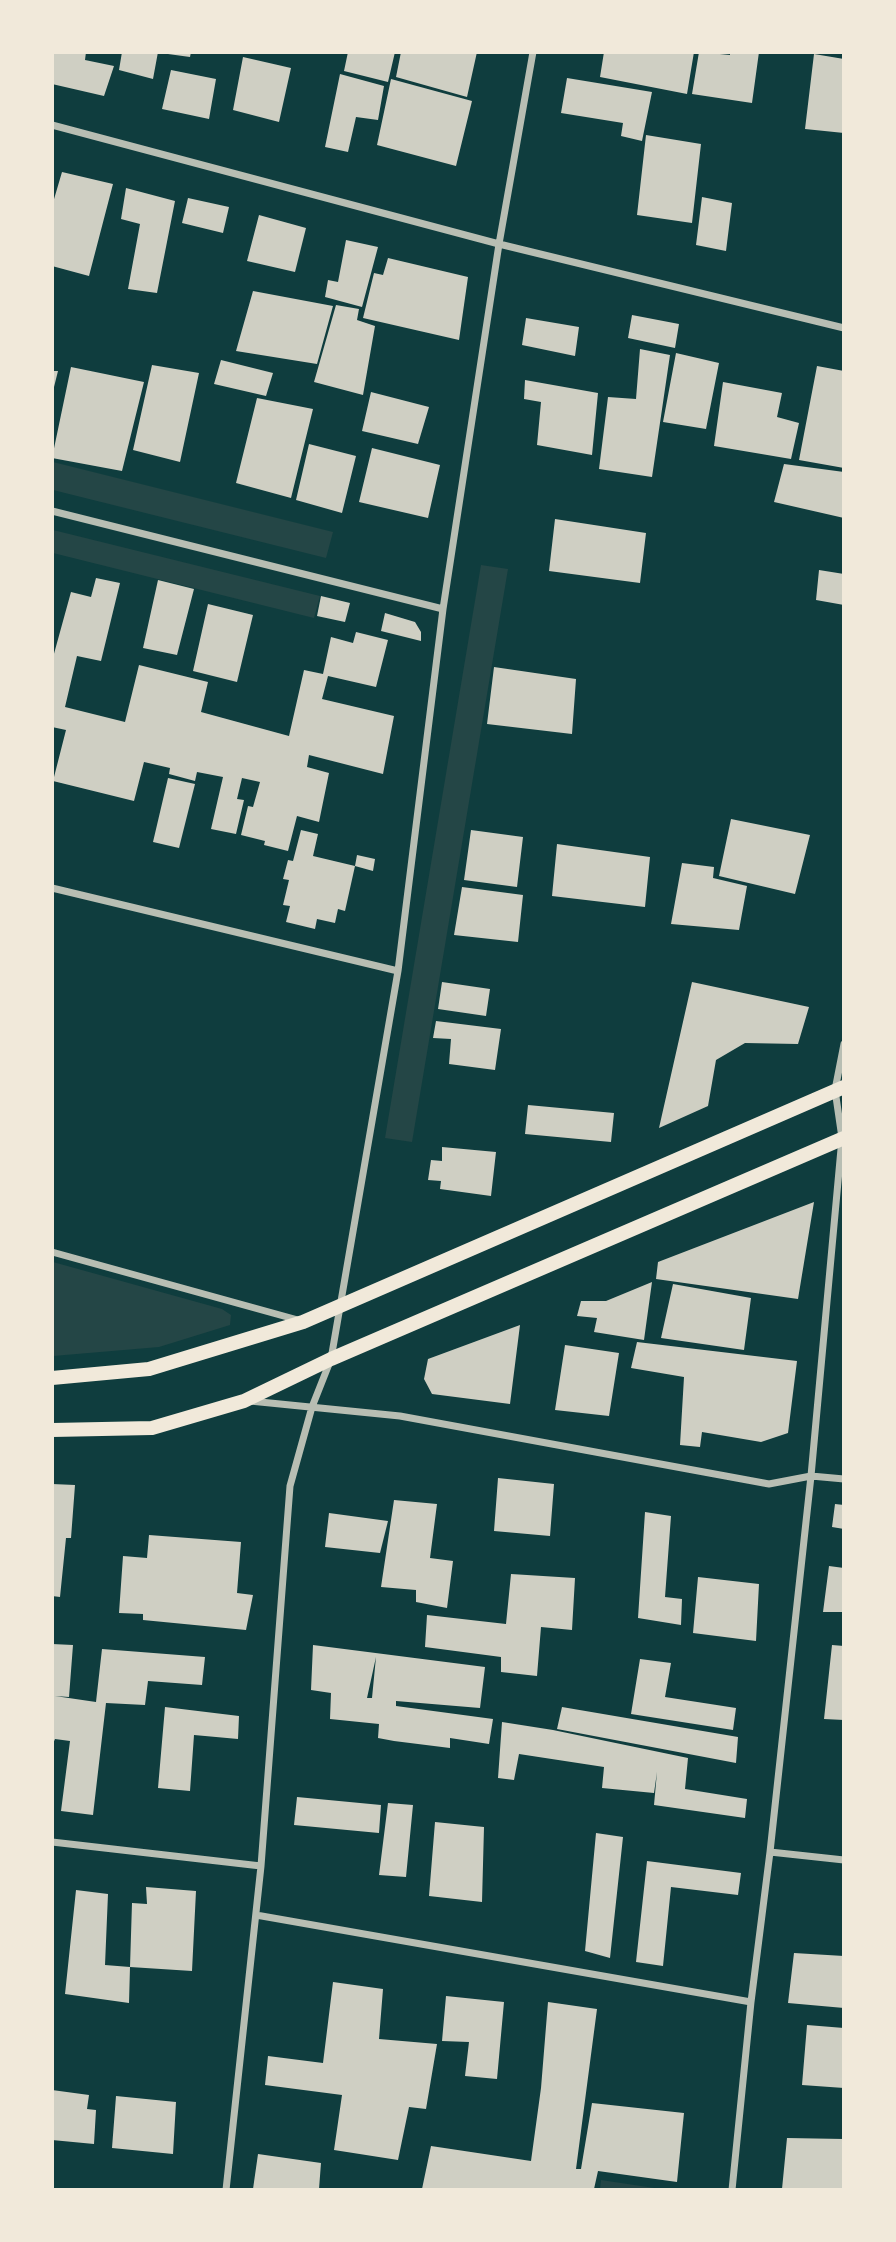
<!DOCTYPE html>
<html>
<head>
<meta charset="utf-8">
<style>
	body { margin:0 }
	#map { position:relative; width:896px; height:2242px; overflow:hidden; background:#0f3d3e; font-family:Jost,sans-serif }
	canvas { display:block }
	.frame { position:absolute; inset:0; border:54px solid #f1e9da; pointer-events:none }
</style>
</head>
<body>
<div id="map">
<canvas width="896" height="2242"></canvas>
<div class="frame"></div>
</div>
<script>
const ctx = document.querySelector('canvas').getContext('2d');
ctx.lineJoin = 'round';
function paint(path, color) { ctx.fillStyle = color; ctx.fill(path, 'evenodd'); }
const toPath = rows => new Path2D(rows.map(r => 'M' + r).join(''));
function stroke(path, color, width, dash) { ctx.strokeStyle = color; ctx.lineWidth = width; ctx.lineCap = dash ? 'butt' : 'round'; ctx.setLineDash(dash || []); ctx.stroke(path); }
const green = toPath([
	[53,462,333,532,326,558,53,490],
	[53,530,320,596,314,618,53,553],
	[481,565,508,569,412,1142,385,1138],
	[53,1262,222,1309,231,1315,230,1325,159,1347,53,1356],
	[601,2180,661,2189,600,2189]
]);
const building = toPath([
	[52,52,86,52,85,60,114,66,104,96,52,84],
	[122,52,158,52,153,79,119,70],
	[168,52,191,52,190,57,168,54],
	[348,52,395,52,388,82,344,71],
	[401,52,477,52,467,97,396,77],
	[604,52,694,52,687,94,600,77],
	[699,52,730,55,730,52,759,52,752,103,692,94],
	[814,54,844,59,844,133,805,129],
	[243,57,291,68,279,122,233,110],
	[171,70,216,79,209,119,162,109],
	[340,74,384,86,378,120,356,117,348,152,325,147],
	[567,78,652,92,642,141,621,136,623,123,561,113],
	[391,79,472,101,456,166,377,145],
	[646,135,701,144,692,223,637,215],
	[62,172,113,184,89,276,52,266,52,206],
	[126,188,175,201,157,293,128,289,140,224,121,219],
	[702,197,732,203,726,251,696,245],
	[188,198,229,207,223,233,182,223],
	[259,215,306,228,295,272,247,261],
	[346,240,378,247,362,307,325,297,328,280,338,282],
	[388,258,468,277,459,340,363,318,374,273,383,275],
	[253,291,333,306,317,364,236,351],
	[336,305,359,309,357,320,375,326,363,395,314,382],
	[632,315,679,324,675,348,628,338],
	[526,318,579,327,575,356,522,345],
	[640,349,670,355,652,477,599,469,608,397,636,399],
	[676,353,719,363,706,429,663,422],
	[221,360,273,373,266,396,214,384],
	[152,365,199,373,180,462,133,450],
	[817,366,844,371,844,468,799,460],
	[71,367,144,382,122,471,52,458],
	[52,371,58,371,53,391,52,391],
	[525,380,598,393,592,455,537,445,541,402,524,399],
	[723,382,782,393,777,417,799,423,791,459,714,446],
	[371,392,429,407,418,444,362,431],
	[257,398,313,409,291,498,236,483],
	[309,444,356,456,342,513,296,500],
	[372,448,440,465,428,518,359,502],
	[784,464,844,472,844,518,774,502],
	[555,519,646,533,640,583,549,571],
	[819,570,844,574,844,605,816,600],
	[96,578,120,583,101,661,77,656,65,707,125,722,139,665,208,682,201,712,289,736,304,670,323,674,331,637,353,643,356,632,388,640,376,687,328,676,322,699,394,716,383,774,309,755,307,767,329,773,319,822,297,816,288,851,264,845,265,841,241,835,248,806,253,807,260,782,242,778,237,799,244,800,236,834,211,829,223,777,197,772,195,781,169,774,170,768,144,762,134,801,53,781,66,730,52,727,52,661,71,592,91,597],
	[158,580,194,589,177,655,143,648],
	[321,596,350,603,345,622,317,616],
	[208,604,253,615,237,682,193,671],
	[385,613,415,622,421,632,421,641,381,631],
	[494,667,576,679,572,734,487,724],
	[168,778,195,784,179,848,153,842],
	[731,819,810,835,795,894,719,876],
	[301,830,318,834,313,856,355,866,345,911,338,909,335,923,317,919,315,929,286,922,290,906,283,905,289,880,283,879,288,860,293,861],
	[471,830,523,837,517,887,464,880],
	[557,844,650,857,645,907,552,896],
	[357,855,375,859,373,871,355,866],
	[682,863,714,867,713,878,747,886,739,930,671,924],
	[462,887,523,895,518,942,454,935],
	[442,982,490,989,486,1016,438,1009],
	[692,982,809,1007,798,1044,745,1043,716,1060,708,1106,659,1128],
	[436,1021,501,1029,495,1070,449,1064,451,1039,433,1038],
	[528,1105,614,1113,611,1142,525,1134],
	[442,1147,496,1152,491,1196,440,1189,441,1181,428,1180,431,1160,442,1161],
	[814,1202,798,1299,656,1279,658,1262],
	[652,1282,644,1340,594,1332,597,1318,577,1316,581,1301,606,1301],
	[673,1284,751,1298,744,1350,661,1338],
	[520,1325,510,1404,432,1394,424,1379,428,1359],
	[637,1342,797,1361,788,1433,761,1442,702,1432,700,1447,680,1445,684,1377,631,1368],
	[565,1345,619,1353,609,1416,555,1410],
	[498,1478,554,1484,550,1536,494,1531],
	[52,1484,75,1485,71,1538,66,1538,60,1597,52,1596],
	[394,1500,437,1504,430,1558,453,1561,447,1608,416,1602,416,1590,381,1587],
	[835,1504,844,1505,844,1529,832,1527],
	[645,1512,671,1516,665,1597,682,1599,681,1625,638,1618],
	[329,1513,388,1521,380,1553,325,1547],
	[149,1535,241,1542,237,1593,253,1595,246,1630,143,1620,143,1614,119,1613,123,1556,147,1558],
	[829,1566,844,1568,844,1612,823,1612],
	[511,1574,575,1578,572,1630,541,1627,537,1676,501,1672,501,1657,425,1647,427,1615,506,1624],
	[698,1577,759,1584,756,1641,693,1633],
	[52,1644,73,1645,69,1697,55,1696,96,1702,102,1649,205,1657,202,1685,148,1681,145,1705,106,1703,93,1815,61,1811,70,1741,55,1739,52,1746],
	[313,1645,485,1667,480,1708,396,1701,396,1706,493,1719,489,1744,450,1738,450,1748,394,1741,378,1738,379,1724,330,1719,331,1693,311,1690],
	[376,1657,372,1698,367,1698],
	[832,1645,844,1646,844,1720,824,1719],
	[640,1659,671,1663,665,1697,736,1708,733,1730,631,1714],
	[165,1707,239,1716,238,1739,194,1735,190,1791,158,1788],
	[562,1707,738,1737,736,1763,557,1729],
	[502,1722,553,1730,688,1758,685,1789,747,1799,745,1818,654,1805,657,1772,654,1793,602,1788,604,1767,519,1754,514,1780,498,1778],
	[297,1797,381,1805,379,1833,294,1825],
	[388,1803,413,1805,406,1877,379,1875],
	[435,1822,484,1827,482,1902,429,1896],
	[596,1833,623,1837,610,1958,585,1951],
	[647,1861,741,1873,738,1895,671,1887,663,1966,636,1962],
	[146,1887,196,1891,192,1971,130,1967,132,1903,147,1904],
	[76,1890,108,1894,105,1965,130,1967,129,2003,65,1994],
	[794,1953,844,1956,844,2008,788,2003],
	[333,1982,383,1989,379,2039,437,2044,426,2109,409,2107,398,2160,334,2150,342,2095,265,2085,268,2056,323,2063],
	[446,1996,504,2002,497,2079,465,2076,469,2042,442,2041],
	[548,2002,597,2009,576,2169,581,2169,592,2103,684,2113,677,2182,598,2171,594,2189,422,2189,431,2146,531,2161,541,2088],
	[807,2025,844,2028,844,2088,802,2085],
	[52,2090,89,2095,87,2109,96,2110,94,2144,52,2140],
	[116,2096,176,2102,173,2154,112,2148],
	[787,2138,844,2139,844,2189,782,2189],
	[258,2154,321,2163,319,2189,253,2189]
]);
const minor = toPath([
	[52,125,499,244,844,328],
	[52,511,443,609],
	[52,888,398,971],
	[52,1252,298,1320],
	[250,1401,400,1416,769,1484,811,1476,844,1479],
	[52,1842,261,1866],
	[770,1852,844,1860],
	[256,1915,751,2002],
	[226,2190,261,1866,290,1486,312,1407,331,1359,398,971,443,609,499,244,533,52],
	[732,2190,751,2002,770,1852,811,1476,842,1138,835,1090,844,1044]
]);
const secondary = toPath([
	[52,1378,149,1369,303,1322,844,1087],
	[52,1430,152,1428,244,1401,331,1359,844,1138]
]);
paint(green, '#244646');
paint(building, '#cfcfc3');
stroke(minor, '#b8beb3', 7);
stroke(secondary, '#f1e9da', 14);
</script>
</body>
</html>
